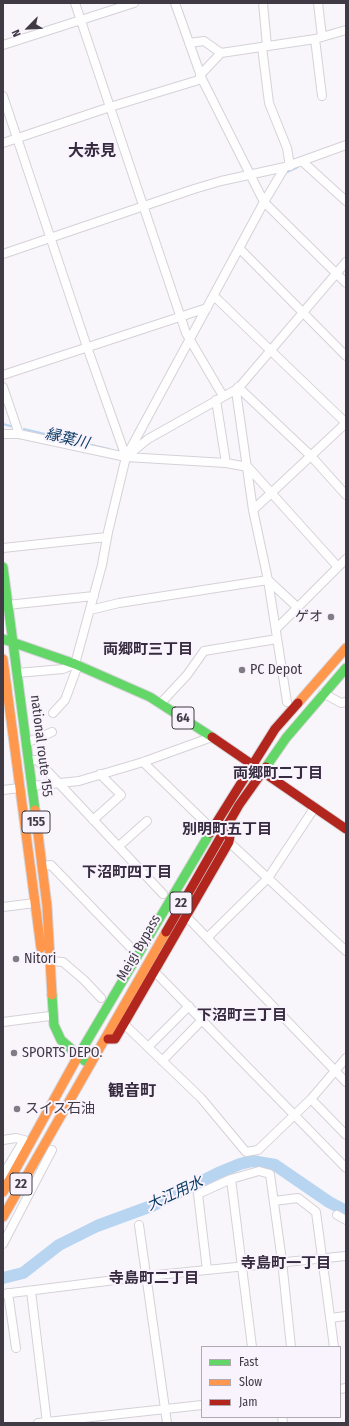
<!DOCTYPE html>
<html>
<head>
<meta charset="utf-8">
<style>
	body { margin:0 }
	#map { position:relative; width:349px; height:1426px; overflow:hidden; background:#f9f6fb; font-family:"Fira Sans Condensed",sans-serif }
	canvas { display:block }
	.frame { position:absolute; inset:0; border:4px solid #403a45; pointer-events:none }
	.legend { position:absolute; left:201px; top:1346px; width:140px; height:72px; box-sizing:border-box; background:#f9f3fe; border:1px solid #afa9b4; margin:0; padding:5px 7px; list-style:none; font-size:12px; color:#403a45 }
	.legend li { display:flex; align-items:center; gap:8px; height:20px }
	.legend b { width:20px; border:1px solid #afa9b4 }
	.north { position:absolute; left:8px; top:8px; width:40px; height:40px; -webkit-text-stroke:3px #f9f3fe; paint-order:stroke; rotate:246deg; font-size:11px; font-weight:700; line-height:16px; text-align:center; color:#403a45 }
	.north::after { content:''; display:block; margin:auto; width:14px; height:18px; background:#403a45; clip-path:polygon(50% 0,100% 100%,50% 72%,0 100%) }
</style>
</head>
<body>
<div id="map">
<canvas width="349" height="1426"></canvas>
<div class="frame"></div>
<ul class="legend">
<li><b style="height:5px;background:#63d668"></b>Fast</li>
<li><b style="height:5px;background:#ff974d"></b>Slow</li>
<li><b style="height:5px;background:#b3261e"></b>Jam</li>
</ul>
<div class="north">N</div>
</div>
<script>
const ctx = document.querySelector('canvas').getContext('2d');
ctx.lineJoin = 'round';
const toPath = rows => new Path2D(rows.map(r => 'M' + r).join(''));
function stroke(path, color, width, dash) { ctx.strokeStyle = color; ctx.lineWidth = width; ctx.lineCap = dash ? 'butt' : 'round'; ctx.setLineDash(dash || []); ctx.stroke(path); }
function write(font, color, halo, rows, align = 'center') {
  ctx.font = font + ' "Fira Sans Condensed","Noto Sans JP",sans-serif'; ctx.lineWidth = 4; ctx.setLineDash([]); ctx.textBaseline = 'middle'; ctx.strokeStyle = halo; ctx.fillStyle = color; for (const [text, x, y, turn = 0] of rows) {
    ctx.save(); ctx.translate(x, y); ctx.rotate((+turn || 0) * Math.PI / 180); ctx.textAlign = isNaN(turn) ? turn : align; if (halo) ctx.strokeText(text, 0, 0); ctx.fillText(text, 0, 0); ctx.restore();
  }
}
const stream = toPath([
	[285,173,298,167],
	[3,424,14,427],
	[24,429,109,449]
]);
const river = toPath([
	[3,1278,23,1273,59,1245,97,1226,154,1205,218,1173,240,1164,252,1161,275,1165,329,1202,346,1211]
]);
const street = toPath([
	[75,3,186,333,223,396],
	[175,3,202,79,264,202,346,283],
	[263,3,267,46],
	[318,3,322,37],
	[315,39,322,96],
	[189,43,204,41,221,53],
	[3,45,134,3],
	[262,47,269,103,287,148,290,166],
	[200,75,221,53,315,39,346,30],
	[3,96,87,347,126,457,148,439,237,389],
	[3,143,110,107,202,79],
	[303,162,346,201],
	[239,248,346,356],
	[3,254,194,189,221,181,285,167,346,145],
	[214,296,346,423],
	[3,375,207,308],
	[3,387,19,434],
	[238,387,311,456,346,495],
	[216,400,226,463],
	[3,434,19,434,126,457,226,463,248,467,338,567],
	[253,510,346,423],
	[3,548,107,537],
	[7,605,94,596],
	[90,610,119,603,268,580,297,607],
	[276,629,346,559],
	[17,673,63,669,75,664,102,565,108,532,126,457,264,202,285,167],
	[323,693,341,703,346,702],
	[287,702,268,580,253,510,236,391,346,262],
	[160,704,187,675,204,651,277,639],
	[53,713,65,700,78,665],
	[26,743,52,732],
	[28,760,37,760,163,894],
	[143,762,212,829],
	[32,786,79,781,143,762,212,737],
	[3,790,19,788],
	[93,820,121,795,100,774],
	[229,842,346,951],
	[119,846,147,821],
	[42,866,51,865,132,949],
	[3,907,35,903],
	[186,916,346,1082],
	[207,938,268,878,315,807],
	[50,961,63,962,84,980,101,998],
	[154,971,346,1168],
	[3,1022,50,1016],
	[124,1024,201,1098,246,1152,258,1150,311,1099,346,1058],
	[148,1047,189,1006],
	[162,1061,203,1019],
	[311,1099,346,1135],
	[3,1140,16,1138,24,1140,3,1175],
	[231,1179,252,1347],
	[274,1201,298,1198,316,1212,334,1347],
	[337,1215,346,1220],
	[139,1225,167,1423],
	[3,1244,52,1150],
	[207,1270,198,1194,231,1179,259,1171,270,1174,282,1261,291,1347],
	[31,1291,47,1423],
	[8,1293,16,1348],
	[3,1294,147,1276,346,1256],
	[330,1318,346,1316],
	[340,1389,346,1388],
	[282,1417,283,1423],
	[38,1423,202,1405]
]);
const fast = toPath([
	[3,567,35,810],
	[3,639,75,664,150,697,212,737],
	[266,767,286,738,346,668],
	[52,995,54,1025,61,1040,85,1061],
	[77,1058,210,833]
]);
const slow = toPath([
	[3,659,41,948],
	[298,703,346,648],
	[35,810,47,906,52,995],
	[3,1192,77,1058],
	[3,1217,166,932]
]);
const jam = toPath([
	[212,737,346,829],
	[210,833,275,729,298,703],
	[166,932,239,805,266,767],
	[108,1039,115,1039,229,842,231,830,229,822]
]);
const markers = [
	[331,617,4,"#817c85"],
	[242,670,4,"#817c85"],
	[16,959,4,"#817c85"],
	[14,1053,4,"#817c85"],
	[17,1109,4,"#817c85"]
];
const shields = [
	[183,718,22],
	[36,822,28],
	[181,903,22],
	[21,1184,22]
];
const shieldNames = [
	["64",183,718],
	["155",36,822],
	["22",181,903],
	["22",21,1184]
];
const poiNames = [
	["ゲオ",323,617,"right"],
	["PC Depot",250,670],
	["Nitori",24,959],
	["SPORTS DEPO.",22,1053],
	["スイス石油",25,1109]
];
const streetNames = [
	["national route 155",41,746,83],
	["Meigi Bypass",139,948,-60]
];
const waterNames = [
	["縁葉川",67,439,13],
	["大江用水",175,1194,-25]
];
const neighbourhoodNames = [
	["両郷町三丁目",148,650],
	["両郷町二丁目",278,774],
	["別明町五丁目",227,830],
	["下沼町四丁目",127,873],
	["下沼町三丁目",242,1016],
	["寺島町一丁目",286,1264],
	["寺島町二丁目",154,1279]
];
const quarterNames = [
	["大赤見",92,152],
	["観音町",132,1092]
];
stroke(stream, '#b7d4f1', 2);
stroke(river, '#b7d4f1', 12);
stroke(street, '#d5d1d8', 10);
stroke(fast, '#d6d4d8', 11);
stroke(slow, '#d6d4d8', 11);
stroke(jam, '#d6d4d8', 11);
stroke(street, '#fefefe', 8);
stroke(fast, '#63d668', 9);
stroke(slow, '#ff974d', 9);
stroke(jam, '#b3261e', 9);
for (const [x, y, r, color] of markers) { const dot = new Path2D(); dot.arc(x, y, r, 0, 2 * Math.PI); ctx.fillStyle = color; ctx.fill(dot); stroke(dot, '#f9f3fe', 1.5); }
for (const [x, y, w] of shields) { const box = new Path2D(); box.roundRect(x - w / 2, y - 11, w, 22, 3); ctx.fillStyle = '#f9f3fe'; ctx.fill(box); stroke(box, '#403a45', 1); }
write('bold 13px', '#403a45', null, shieldNames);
write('14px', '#403a45', '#f9f3fe', poiNames, 'left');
write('14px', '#403a45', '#f9f3fe', streetNames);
write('italic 15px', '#0b3d62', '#f9f3fe', waterNames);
write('bold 15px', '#372b3f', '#f9f3fe', neighbourhoodNames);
write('bold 16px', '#372b3f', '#f9f3fe', quarterNames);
</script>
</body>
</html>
